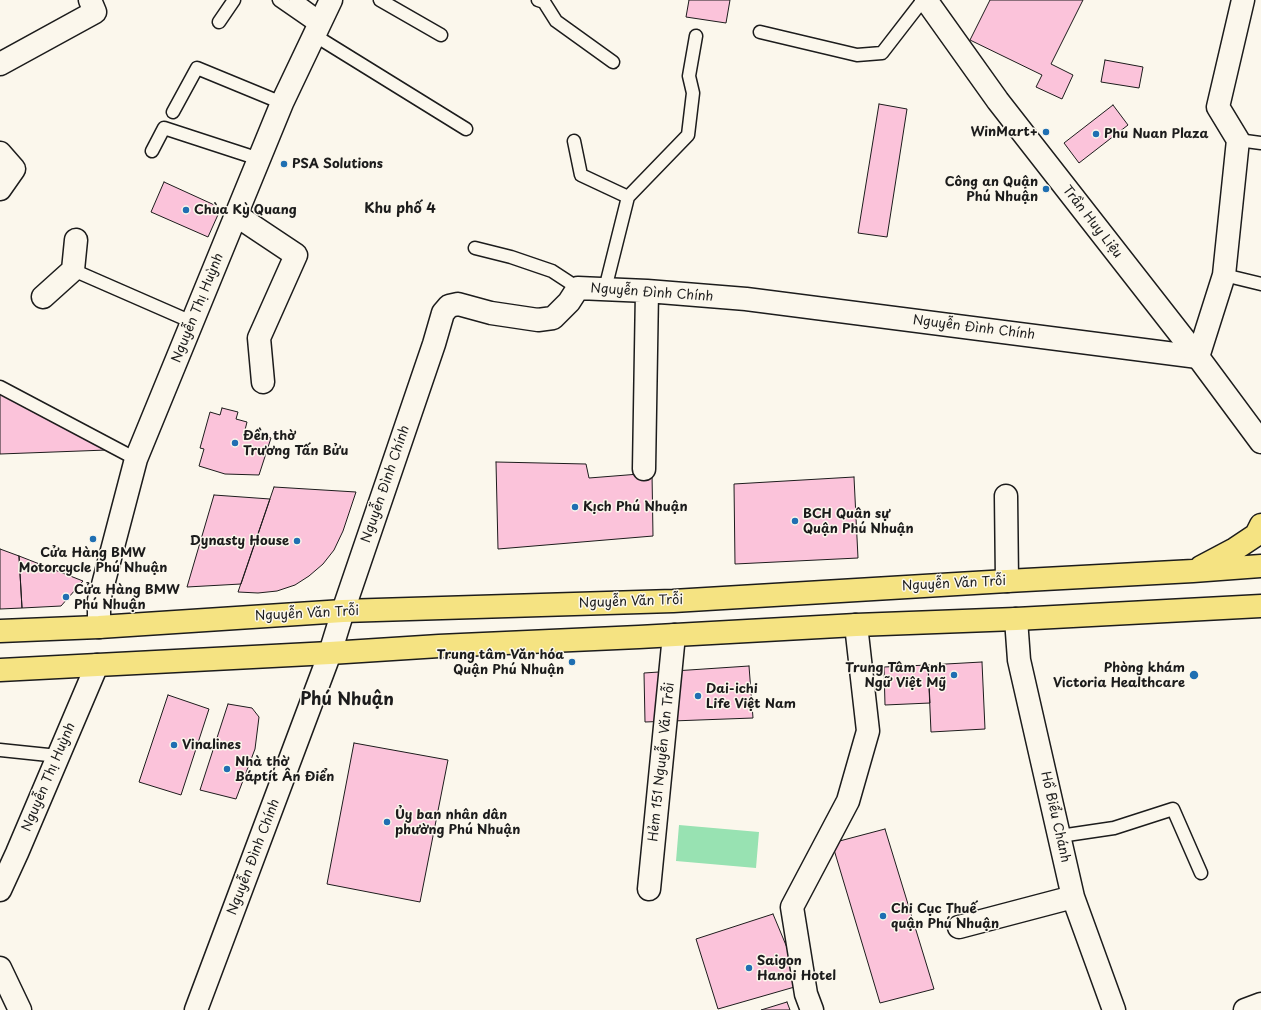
<!DOCTYPE html>
<html>
<head>
<meta charset="utf-8">
<style>
	body { margin:0 }
	canvas { display:block; background:#fbf7ec }
</style>
</head>
<body>
<canvas width="1261" height="1010"></canvas>
<script>
const ctx = document.querySelector('canvas').getContext('2d');
ctx.lineJoin = 'round';
function paint(path, color) { ctx.fillStyle = color; ctx.fill(path, 'evenodd'); }
const toPath = rows => new Path2D(rows.map(r => 'M' + r).join(''));
function stroke(path, color, width, dash) { ctx.strokeStyle = color; ctx.lineWidth = width; ctx.lineCap = dash ? 'butt' : 'round'; ctx.setLineDash(dash || []); ctx.stroke(path); }
function write(font, color, halo, rows, align = 'center') {
  ctx.font = font + ' "Playpen Sans",sans-serif'; ctx.lineWidth = 3; ctx.setLineDash([]); ctx.textBaseline = 'middle'; ctx.strokeStyle = halo; ctx.fillStyle = color; for (const [text, x, y, turn = 0] of rows) {
    ctx.save(); ctx.translate(x, y); ctx.rotate((+turn || 0) * Math.PI / 180); ctx.textAlign = isNaN(turn) ? turn : align; if (halo) ctx.strokeText(text, 0, 0); ctx.fillText(text, 0, 0); ctx.restore();
  }
}
const green = toPath([
	[679,825,759,832,756,868,676,861]
]);
const building = toPath([
	[689,0,730,0,726,23,686,17,689,0],
	[990,0,1083,0,1051,64,1073,75,1062,99,1036,87,1042,75,970,40,990,0],
	[1105,60,1143,67,1139,88,1101,82,1105,60],
	[879,104,907,109,887,237,858,233,879,104],
	[1113,105,1128,125,1079,163,1064,143,1113,105],
	[164,182,221,208,208,237,151,212,164,182],
	[0,389,107,450,0,454,0,389],
	[222,408,238,412,236,419,247,422,245,430,271,438,259,475,225,474,199,466,204,449,200,448,210,412,220,415,222,408],
	[496,462,586,464,589,478,652,473,653,536,498,549,496,462],
	[854,477,858,558,735,564,734,484,854,477],
	[274,487,356,492,343,531,334,550,323,564,309,576,295,585,277,591,258,593,238,592,274,487],
	[214,495,270,499,241,584,187,587,214,495],
	[0,549,19,556,22,608,0,609,0,549],
	[19,556,83,581,61,606,22,608,19,556],
	[982,662,985,729,931,732,928,665,982,662],
	[928,665,930,703,885,705,884,667,928,665],
	[749,666,753,718,645,722,644,673,749,666],
	[168,695,209,709,181,795,139,782,168,695],
	[228,704,252,708,259,717,255,749,236,799,200,790,228,704],
	[354,743,448,760,420,902,327,884,354,743],
	[885,829,934,989,880,1003,832,843,885,829],
	[773,914,788,950,798,986,718,1009,696,939,773,914],
	[787,1002,790,1010,761,1010,787,1002]
]);
const lane = toPath([
	[279,0,318,27],
	[296,0,322,19],
	[380,0,441,35],
	[538,0,544,2,556,21,613,62],
	[219,22,234,0],
	[760,32,857,55,882,53,923,0],
	[314,35,466,129],
	[173,112,197,68,282,103],
	[1238,140,1261,143],
	[574,141,581,175,628,197],
	[152,151,164,128,259,159],
	[475,248,511,257,552,271,578,288],
	[73,270,192,322],
	[1224,275,1261,284],
	[605,289,628,197,688,135,693,93,689,76,696,36],
	[0,387,136,459],
	[0,750,58,756],
	[1060,836,1114,828,1173,809,1201,873]
]);
const street = toPath([
	[0,64,95,12,90,0],
	[0,153,14,169,0,189],
	[236,215,296,255,259,338,263,382],
	[43,297,73,270,76,240],
	[644,469,647,291],
	[1006,496,1007,581],
	[1016,619,1019,660,1073,897,1114,1010],
	[99,627,99,600,136,459,282,103,331,0],
	[649,889,674,635],
	[0,890,17,853,97,665],
	[959,927,1073,897],
	[0,968,20,1010],
	[196,1010,330,653,343,611,434,344,443,313,449,306,458,304,491,313,538,320,553,318,569,302,578,288,647,291,746,299,1198,357,1224,275,1238,140,1218,107,1243,0],
	[812,1010,806,994,792,907,848,801,868,731,856,625],
	[1245,1010,1261,1004]
]);
const secondary = toPath([
	[926,0,998,101,1198,357,1261,442]
]);
const primary = toPath([
	[1201,567,1235,549,1256,535,1261,525],
	[0,631,99,627,343,611,673,601,1007,581,1193,571,1261,566],
	[0,670,330,653,439,646,639,637,856,625,1016,619,1261,606]
]);
const markers = [
	[1046,132,4,"#1f6fb2"],
	[1096,134,4,"#1f6fb2"],
	[284,164,4,"#1f6fb2"],
	[1046,189,4,"#1f6fb2"],
	[186,210,4,"#1f6fb2"],
	[235,443,4,"#1f6fb2"],
	[575,507,4,"#1f6fb2"],
	[795,521,4,"#1f6fb2"],
	[93,539,4,"#1f6fb2"],
	[297,541,4,"#1f6fb2"],
	[66,597,4,"#1f6fb2"],
	[572,662,4,"#1f6fb2"],
	[954,675,4,"#1f6fb2"],
	[1194,675,5,"#1f6fb2"],
	[698,696,4,"#1f6fb2"],
	[174,745,4,"#1f6fb2"],
	[227,769,4,"#1f6fb2"],
	[387,822,4,"#1f6fb2"],
	[883,916,4,"#1f6fb2"],
	[749,968,4,"#1f6fb2"]
];
const poiNames = [
	["WinMart+",1038,132,"right"],
	["Phu Nuan Plaza",1104,134],
	["PSA Solutions",292,164],
	["Công an Quận",1038,182,"right"],
	["Phú Nhuận",1038,197,"right"],
	["Chùa Kỳ Quang",194,210],
	["Đền thờ",243,436],
	["Trương Tấn Bửu",243,451],
	["Kịch Phú Nhuận",583,507],
	["BCH Quân sự",803,514],
	["Quận Phú Nhuận",803,529],
	["Dynasty House",289,541,"right"],
	["Cửa Hàng BMW",93,553,"center"],
	["Motorcycle Phú Nhuận",93,568,"center"],
	["Cửa Hàng BMW",74,590],
	["Phú Nhuận",74,605],
	["Trung tâm Văn hóa",564,655,"right"],
	["Quận Phú Nhuận",564,670,"right"],
	["Trung Tâm Anh",946,668,"right"],
	["Ngữ Việt Mỹ",946,683,"right"],
	["Phòng khám",1185,668,"right"],
	["Victoria Healthcare",1185,683,"right"],
	["Dai-ichi",706,689],
	["Life Việt Nam",706,704],
	["Vinalines",182,745],
	["Nhà thờ",235,762],
	["Báptít Ân Điển",235,777],
	["Ủy ban nhân dân",395,815],
	["phường Phú Nhuận",395,830],
	["Chi Cục Thuế",891,909],
	["quận Phú Nhuận",891,924],
	["Saigon",757,961],
	["Hanoi Hotel",757,976]
];
const streetNames = [
	["Trần Huy Liệu",1092,222,52],
	["Nguyễn Đình Chính",652,293,4],
	["Nguyễn Thị Huỳnh",198,308,-68],
	["Nguyễn Đình Chính",974,328,7],
	["Nguyễn Đình Chính",386,484,-71],
	["Nguyễn Văn Trỗi",954,584,-3],
	["Nguyễn Văn Trỗi",631,602,-2],
	["Nguyễn Văn Trỗi",307,614,-3],
	["Hẻm 151 Nguyễn Văn Trỗi",662,762,-84],
	["Nguyễn Thị Huỳnh",49,777,-67],
	["Hồ Biểu Chánh",1055,817,77],
	["Nguyễn Đình Chính",254,857,-69]
];
const neighbourhoodNames = [
	["Khu phố 4",400,209]
];
const districtNames = [
	["Phú Nhuận",347,700]
];
paint(green, '#98e2b2');
paint(building, '#fbc3da');
stroke(building, '#1c1c1c', 1);
stroke(lane, '#1c1c1c', 15);
stroke(street, '#1c1c1c', 25);
stroke(secondary, '#1c1c1c', 25);
stroke(primary, '#1c1c1c', 25);
stroke(lane, '#fbf7ec', 12);
stroke(street, '#fbf7ec', 22);
stroke(secondary, '#fbf7ec', 22);
stroke(primary, '#f5e382', 22);
for (const [x, y, r, color] of markers) { const dot = new Path2D(); dot.arc(x, y, r, 0, 2 * Math.PI); ctx.fillStyle = color; ctx.fill(dot); stroke(dot, '#fbf7ec', 1.5); }
write('bold 13px', '#1c1c1c', '#fbf7ec', poiNames, 'left');
write('13px', '#1c1c1c', '#fbf7ec', streetNames);
write('bold 14px', '#1c1c1c', '#fbf7ec', neighbourhoodNames);
write('bold 17px', '#1c1c1c', '#fbf7ec', districtNames);
</script>
</body>
</html>
